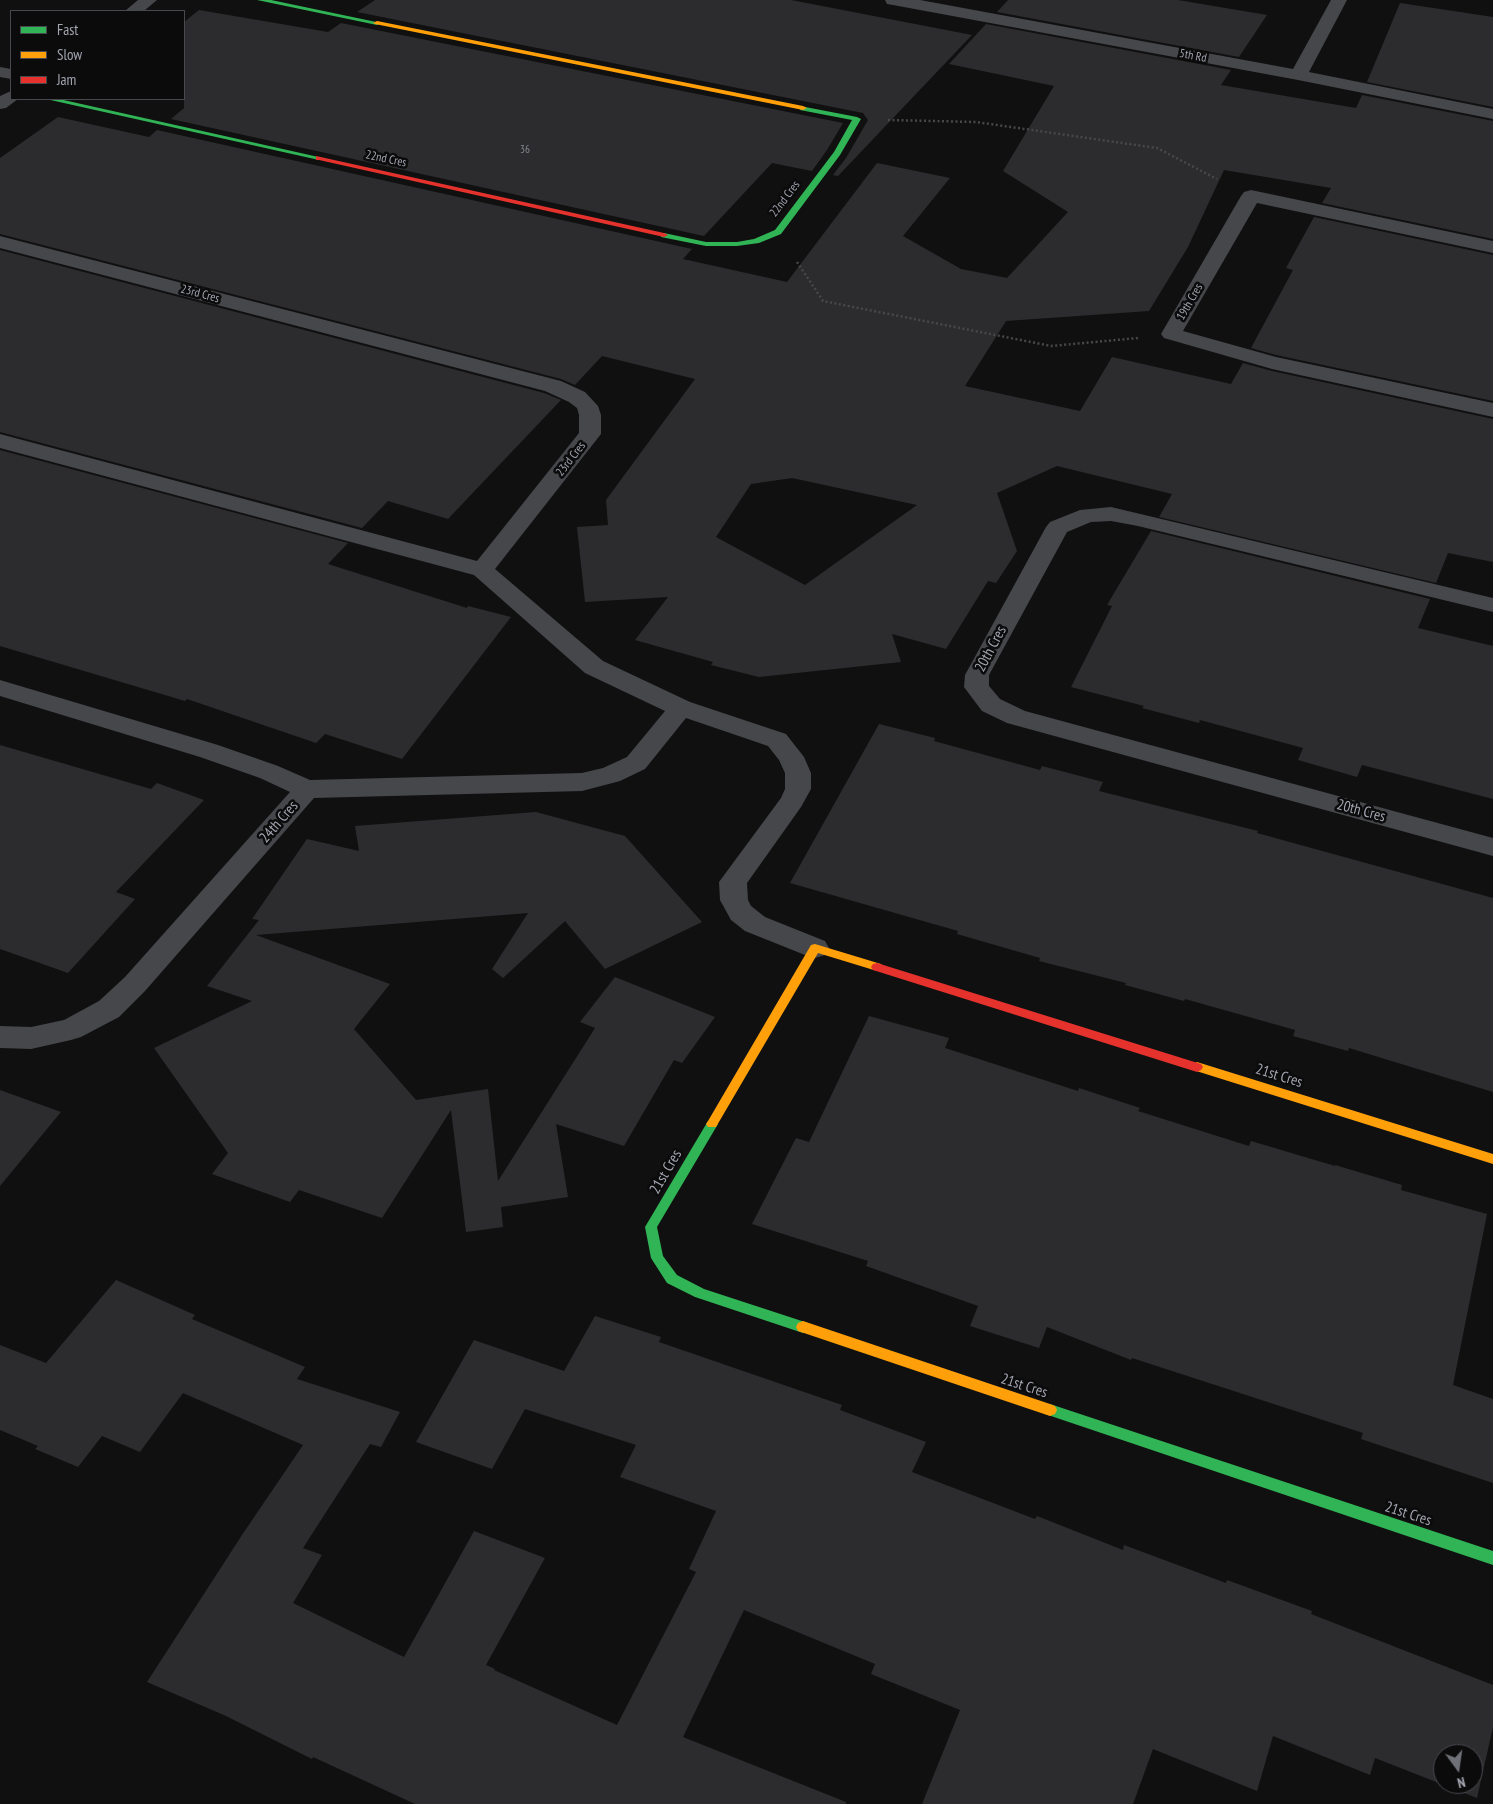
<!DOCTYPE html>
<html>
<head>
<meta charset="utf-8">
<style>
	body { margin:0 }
	#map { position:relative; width:1493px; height:1804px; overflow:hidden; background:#101011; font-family:"PT Sans Narrow",sans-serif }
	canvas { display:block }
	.legend { position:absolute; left:10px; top:10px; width:175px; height:90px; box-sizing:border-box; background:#0b0b0c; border:1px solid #48494e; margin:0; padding:6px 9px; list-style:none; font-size:15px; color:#a3a5b0 }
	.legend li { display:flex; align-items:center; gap:10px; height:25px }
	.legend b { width:25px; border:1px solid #48494e }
	.north { position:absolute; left:1433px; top:1744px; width:50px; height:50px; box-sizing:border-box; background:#0b0b0c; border:1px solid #48494e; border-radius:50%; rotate:166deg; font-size:14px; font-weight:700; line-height:20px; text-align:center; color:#a3a5b0 }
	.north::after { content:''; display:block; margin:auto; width:18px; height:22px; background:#707178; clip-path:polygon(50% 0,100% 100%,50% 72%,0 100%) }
</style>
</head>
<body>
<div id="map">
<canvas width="1493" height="1804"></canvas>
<ul class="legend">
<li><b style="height:6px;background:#30b455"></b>Fast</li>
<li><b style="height:6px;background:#ff9f0a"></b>Slow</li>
<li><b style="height:6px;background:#e5322d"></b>Jam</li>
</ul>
<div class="north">N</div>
</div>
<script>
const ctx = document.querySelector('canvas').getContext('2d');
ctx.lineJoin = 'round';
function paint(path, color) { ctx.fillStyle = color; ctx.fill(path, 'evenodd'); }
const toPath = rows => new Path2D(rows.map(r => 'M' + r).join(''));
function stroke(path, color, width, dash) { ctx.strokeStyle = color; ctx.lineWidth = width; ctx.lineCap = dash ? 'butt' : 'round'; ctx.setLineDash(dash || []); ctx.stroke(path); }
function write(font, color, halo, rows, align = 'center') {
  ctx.font = font + ' "PT Sans Narrow",sans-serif'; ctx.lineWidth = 5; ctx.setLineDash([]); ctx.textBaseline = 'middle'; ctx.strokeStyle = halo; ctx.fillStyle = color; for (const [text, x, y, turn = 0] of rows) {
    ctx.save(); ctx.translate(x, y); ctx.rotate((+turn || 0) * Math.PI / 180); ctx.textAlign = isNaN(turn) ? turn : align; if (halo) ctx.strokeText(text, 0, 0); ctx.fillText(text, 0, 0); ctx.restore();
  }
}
const building = toPath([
	[375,0,791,0,972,35,838,176,833,175,846,158,868,120,863,113,357,12],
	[1008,0,1178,0,1267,15,1239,57,997,12],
	[1400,3,1493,17,1493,107,1367,82],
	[199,10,328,32,341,23,843,123,827,150,812,171,772,163,704,236,171,119,184,108,184,22],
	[986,24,1231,70,1221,85,1356,108,1362,95,1493,121,1493,239,1322,203,1331,188,1224,170,1188,247,1149,311,1006,321,965,386,1080,411,1112,357,1231,384,1243,363,1272,371,1493,419,1493,562,1448,553,1436,583,1159,517,1172,494,1057,466,997,493,1017,551,996,583,988,581,946,649,892,634,901,662,759,677,711,665,713,662,635,640,668,597,585,602,577,527,608,525,606,500,695,379,602,356,575,385,561,379,0,234,0,158,58,117,149,137,157,130,692,249,683,259,787,282,877,163,950,178,903,236,961,269,1007,278,1068,212,1003,171,1054,86,949,64],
	[792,478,917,505,805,585,716,537,751,484],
	[1314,217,1493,255,1493,401,1276,355,1251,348,1293,270,1286,268],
	[0,250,544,393,561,400,448,519,388,501,362,528,0,432],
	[0,450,348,543,328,564,467,608,468,606,511,617,402,759,325,734,316,743,187,699,185,701,0,646],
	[1151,531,1430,599,1418,628,1493,646,1493,799,1362,765,1357,777,1298,760,1303,748,1200,720,1199,723,1142,708,1144,706,1071,687,1112,606,1107,605],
	[879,724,935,738,934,741,1040,770,1042,766,1103,782,1099,791,1258,831,1257,833,1493,898,1493,1092,1349,1048,1348,1051,1293,1036,1295,1030,1185,999,1184,1001,1125,985,1126,983,1039,961,1040,958,957,934,958,931,790,883],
	[0,745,151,789,157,783,204,800,116,892,135,899,68,973,0,949],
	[536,812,625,836,702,922,605,969,565,921,503,978,492,969,528,913,256,935,390,984,354,1029,416,1100,488,1089,498,1181,595,1028,580,1022,615,977,715,1017,682,1063,674,1060,624,1146,556,1124,568,1197,501,1207,503,1227,466,1232,451,1110,382,1218,299,1190,290,1202,212,1174,228,1153,154,1048,252,1001,207,986,259,920,252,919,307,839,359,851,355,826],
	[869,1016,949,1038,945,1048,1078,1091,1079,1088,1140,1108,1138,1111,1249,1146,1251,1141,1335,1166,1335,1165,1402,1185,1401,1190,1487,1214,1453,1385,1493,1399,1493,1483,1361,1439,1363,1433,1132,1358,1131,1360,1047,1327,1039,1348,970,1326,978,1306,866,1266,868,1261,752,1224,796,1138,809,1142],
	[0,1090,61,1112,0,1186],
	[116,1280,195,1315,192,1319,305,1367,297,1379,400,1412,381,1447,370,1444,303,1548,322,1555,293,1603,404,1657,474,1531,545,1558,486,1665,495,1669,494,1670,617,1725,696,1572,689,1569,716,1511,620,1477,636,1445,525,1409,492,1469,416,1442,474,1340,564,1371,595,1316,661,1337,659,1342,842,1405,840,1410,926,1442,912,1472,1035,1519,1037,1516,1123,1550,1124,1545,1226,1583,1227,1580,1312,1611,1311,1614,1493,1685,1493,1727,1477,1798,1375,1758,1370,1775,1273,1736,1257,1791,1153,1749,1133,1804,922,1804,960,1710,871,1674,875,1664,744,1610,683,1737,846,1802,846,1804,415,1804,313,1757,312,1759,226,1716,147,1682,242,1535,303,1445,183,1393,140,1452,102,1436,78,1467,35,1449,38,1446,0,1430,0,1345,46,1363],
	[1443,1754,1473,1754,1473,1784,1443,1784]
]);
const path = toPath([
	[888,120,976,122,1157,148,1217,179],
	[797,262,823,301,1051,346,1138,338]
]);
const street = toPath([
	[138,0,157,0,144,11,125,11,138,0],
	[885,0,920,0,1293,69,1331,0,1347,0,1309,72,1493,109,1493,119,1298,80,893,5,887,4,885,0],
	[0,67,11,69,11,79,0,77,0,67],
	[11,91,11,99,18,99,6,108,0,109,0,96,11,91],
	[1251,190,1493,241,1493,253,1257,203,1183,331,1276,357,1493,403,1493,417,1272,369,1164,338,1161,334,1241,196,1244,192,1251,190],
	[0,236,561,381,585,392,598,406,601,415,601,434,495,569,603,661,690,702,786,734,804,757,811,773,811,789,801,807,747,883,748,900,751,906,765,917,825,941,829,948,825,955,815,958,805,955,745,931,731,920,720,900,719,882,781,798,785,789,785,773,779,760,768,746,686,718,645,769,620,781,582,791,314,798,145,991,119,1017,81,1037,71,1040,31,1049,0,1048,0,1026,31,1027,64,1020,99,1001,125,977,290,792,260,778,200,757,0,696,0,680,218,745,278,766,310,780,582,773,603,768,627,757,665,711,585,673,474,575,0,448,0,434,477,561,579,433,579,415,577,408,569,402,545,391,0,248,0,236],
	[1111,507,1493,598,1493,612,1138,526,1111,521,1091,522,1067,532,989,675,989,686,1000,699,1025,711,1493,838,1493,856,1007,723,982,711,964,687,965,675,1046,527,1050,522,1080,510,1111,507]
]);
const fast = toPath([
	[257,0,271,0,381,23,377,25,257,0],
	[46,99,59,99,323,158,319,160,46,99],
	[800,106,857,117,861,119,840,155,781,234,759,243,737,246,706,246,661,237,661,233,664,233,706,242,737,242,754,239,775,230,834,152,852,120,800,110,800,106],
	[712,1119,716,1121,718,1124,657,1227,663,1256,677,1275,704,1289,808,1323,810,1327,808,1331,803,1333,695,1297,667,1283,651,1258,645,1227,708,1121,712,1119],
	[1050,1404,1493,1551,1493,1565,1045,1414,1043,1410,1045,1406,1050,1404]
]);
const slow = toPath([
	[377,21,803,106,807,108,803,110,375,24,373,23,377,21],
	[815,944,881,964,883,967,881,970,877,971,818,953,716,1127,708,1127,706,1124,708,1121,811,945,815,944],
	[1197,1062,1493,1154,1493,1164,1193,1070,1191,1067,1193,1064,1197,1062],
	[803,1321,1050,1404,1055,1406,1057,1410,1055,1414,1050,1416,798,1331,796,1327,798,1323,803,1321]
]);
const jam = toPath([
	[316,156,664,233,668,235,664,237,319,160,316,160,316,156],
	[877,963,1201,1064,1203,1067,1201,1070,1197,1072,873,970,871,967,873,964,877,963]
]);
const farNumbernames = [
	["36",525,150]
];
const farStreetnames = [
	["5th Rd",1193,56,11],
	["22nd Cres",386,159,12],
	["22nd Cres",785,199,-53],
	["23rd Cres",200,294,15],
	["19th Cres",1190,302,-60],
	["23rd Cres",571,459,-52]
];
const streetNames = [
	["20th Cres",991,649,-62],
	["20th Cres",1361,811,15],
	["24th Cres",279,822,-49],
	["21st Cres",1279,1076,17],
	["21st Cres",666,1172,-60],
	["21st Cres",1024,1386,18],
	["21st Cres",1408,1514,18]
];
paint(building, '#2c2c2e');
stroke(path, '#48484b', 2.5, [2, 2.5]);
paint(street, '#46474a');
paint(fast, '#30b455');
paint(slow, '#ff9f0a');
paint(jam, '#e5322d');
write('11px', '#858790', null, farNumbernames);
write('12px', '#a3a5b0', '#0b0b0c', farStreetnames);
write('15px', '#a3a5b0', '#0b0b0c', streetNames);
</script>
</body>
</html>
